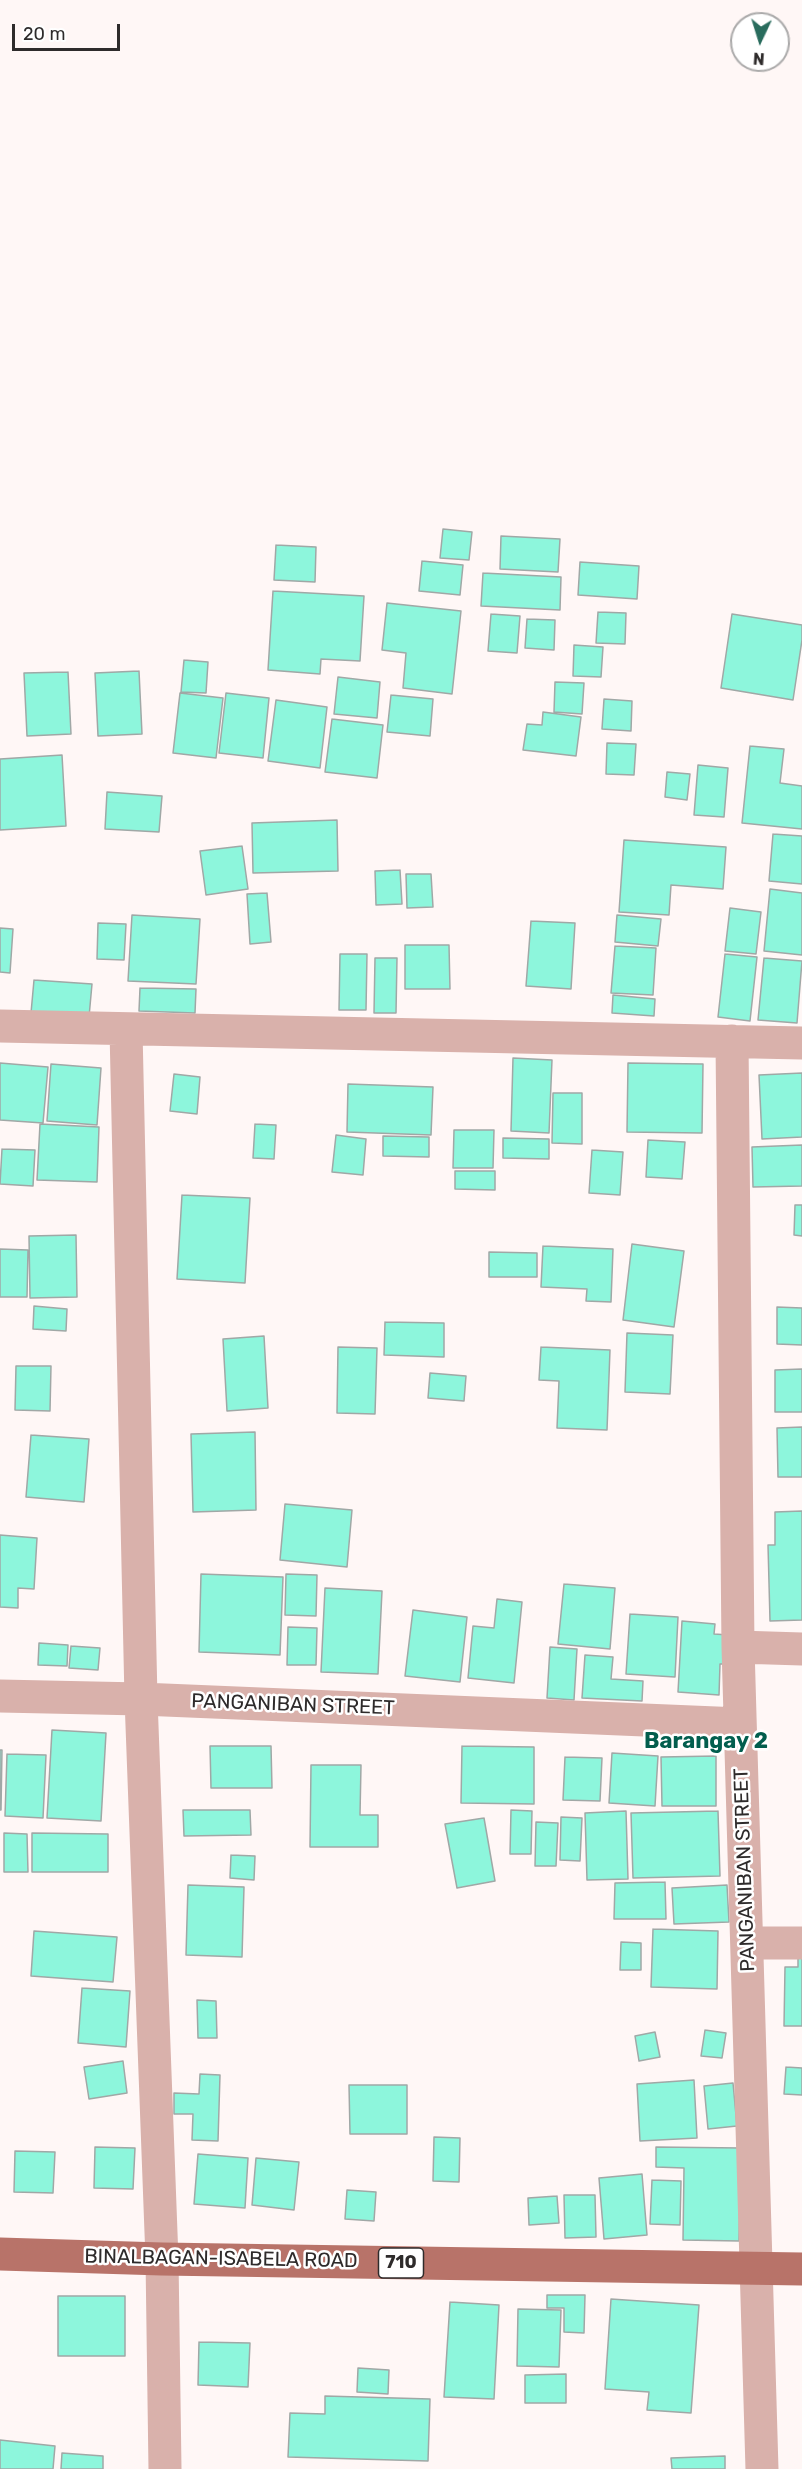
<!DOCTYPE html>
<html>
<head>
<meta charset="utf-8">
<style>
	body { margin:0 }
	#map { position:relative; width:802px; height:2469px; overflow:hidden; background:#fff7f6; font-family:Rubik,sans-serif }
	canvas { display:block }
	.north { position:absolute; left:730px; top:12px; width:60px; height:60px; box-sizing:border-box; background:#fff; border:2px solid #abaaaa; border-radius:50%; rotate:184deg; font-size:16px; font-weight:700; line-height:24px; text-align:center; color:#2e2b2b }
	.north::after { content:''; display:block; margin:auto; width:21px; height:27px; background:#296c5d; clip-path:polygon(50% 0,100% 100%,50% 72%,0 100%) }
	.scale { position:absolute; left:12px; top:24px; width:108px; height:27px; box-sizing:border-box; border:3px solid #2e2b2b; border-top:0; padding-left:8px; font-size:18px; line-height:21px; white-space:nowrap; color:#2e2b2b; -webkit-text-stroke:4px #fff; paint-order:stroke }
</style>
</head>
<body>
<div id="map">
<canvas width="802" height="2469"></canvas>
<div class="north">N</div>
<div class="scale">20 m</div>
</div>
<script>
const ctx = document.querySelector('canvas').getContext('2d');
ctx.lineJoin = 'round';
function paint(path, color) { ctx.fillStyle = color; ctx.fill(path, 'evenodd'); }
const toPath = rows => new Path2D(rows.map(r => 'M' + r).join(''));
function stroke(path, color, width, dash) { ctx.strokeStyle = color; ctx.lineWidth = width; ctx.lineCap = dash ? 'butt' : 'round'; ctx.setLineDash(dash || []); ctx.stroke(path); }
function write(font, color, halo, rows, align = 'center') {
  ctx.font = font + ' Rubik,sans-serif'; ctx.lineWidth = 5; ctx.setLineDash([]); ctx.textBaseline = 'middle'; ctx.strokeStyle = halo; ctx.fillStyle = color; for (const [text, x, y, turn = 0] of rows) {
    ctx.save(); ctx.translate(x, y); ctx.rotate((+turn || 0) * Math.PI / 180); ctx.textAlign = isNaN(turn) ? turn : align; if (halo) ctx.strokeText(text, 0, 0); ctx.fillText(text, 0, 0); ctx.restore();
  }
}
const building = toPath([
	[443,529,472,532,469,560,440,558,443,529],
	[501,536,560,539,558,572,500,569,501,536],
	[276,545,316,547,315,582,274,580,276,545],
	[422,561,463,565,460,595,419,591,422,561],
	[580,562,639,566,637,599,578,595,580,562],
	[483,573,561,577,560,610,481,606,483,573],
	[273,591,364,596,360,661,321,659,320,674,268,670,273,591],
	[387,603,461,611,452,694,403,688,406,653,382,650,387,603],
	[598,612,626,613,625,644,596,643,598,612],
	[491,614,520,616,517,653,488,651,491,614],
	[732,614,802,625,802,640,793,700,721,688,732,614],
	[527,619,555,620,554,650,525,648,527,619],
	[574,645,603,647,601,677,573,676,574,645],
	[184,660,208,662,206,693,181,692,184,660],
	[139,671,142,734,98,736,95,673,139,671],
	[68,672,71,734,27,736,24,673,68,672],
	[338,677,380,682,377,718,334,714,338,677],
	[555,682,584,683,582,714,554,712,555,682],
	[180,693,223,698,216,758,173,753,180,693],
	[226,693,269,698,263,758,219,753,226,693],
	[391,695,433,699,430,736,387,732,391,695],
	[604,699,632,701,631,731,602,729,604,699],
	[276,700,327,707,320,768,268,761,276,700],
	[543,712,581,717,576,756,523,750,527,724,542,725,543,712],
	[332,719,383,725,377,778,325,772,332,719],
	[607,743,636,744,634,775,606,774,607,743],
	[750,746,784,749,780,783,802,786,802,829,742,823,750,746],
	[62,755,66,826,0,830,0,759,62,755],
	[698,765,728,768,724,817,694,815,698,765],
	[667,772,690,774,687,800,665,797,667,772],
	[107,792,162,796,159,832,105,829,107,792],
	[337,820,338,871,253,873,252,823,337,820],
	[773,834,802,836,802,884,769,881,773,834],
	[624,840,726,847,723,889,671,885,669,915,619,912,624,840],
	[242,846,248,889,206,895,200,851,242,846],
	[400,870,402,904,376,905,375,871,400,870],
	[406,874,431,874,433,907,407,908,406,874],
	[770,889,802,893,802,955,764,951,770,889],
	[267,893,271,942,250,944,247,894,267,893],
	[730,908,761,912,756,954,725,951,730,908],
	[132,915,200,919,196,984,128,981,132,915],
	[617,915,661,919,658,946,615,942,617,915],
	[531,921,575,923,571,989,526,986,531,921],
	[98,923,126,924,124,960,97,959,98,923],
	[0,928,13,929,10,973,0,972,0,928],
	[405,945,449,945,450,989,405,989,405,945],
	[615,946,656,948,653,995,611,993,615,946],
	[340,954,367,954,366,1010,339,1010,340,954],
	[725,954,757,957,750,1021,718,1017,725,954],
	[375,958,397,958,396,1013,374,1013,375,958],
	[764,958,802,961,797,1023,758,1020,764,958],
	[34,980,92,984,89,1017,31,1013,34,980],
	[140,988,196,989,195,1013,139,1011,140,988],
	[613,995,655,999,654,1016,612,1013,613,995],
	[513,1058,552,1060,549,1133,511,1131,513,1058],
	[0,1063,48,1067,43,1123,0,1120,0,1063],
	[628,1063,703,1064,702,1133,627,1132,628,1063],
	[51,1064,101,1068,97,1125,47,1121,51,1064],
	[802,1073,802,1137,762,1139,759,1075,802,1073],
	[174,1074,200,1077,197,1114,170,1111,174,1074],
	[348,1084,433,1087,431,1135,347,1132,348,1084],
	[553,1093,582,1093,582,1144,552,1143,553,1093],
	[40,1124,99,1127,97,1182,37,1180,40,1124],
	[255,1124,276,1125,274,1159,253,1158,255,1124],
	[454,1130,494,1130,493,1168,453,1168,454,1130],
	[336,1135,366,1139,363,1175,332,1172,336,1135],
	[383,1136,429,1137,429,1157,383,1156,383,1136],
	[503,1138,549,1139,549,1159,503,1158,503,1138],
	[648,1140,685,1142,682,1179,646,1177,648,1140],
	[802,1145,802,1186,753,1187,752,1147,802,1145],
	[2,1149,35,1150,33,1186,0,1184,2,1149],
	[592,1150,623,1152,620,1195,589,1193,592,1150],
	[455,1171,495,1171,495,1190,455,1189,455,1171],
	[182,1195,250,1198,245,1283,177,1279,182,1195],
	[795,1205,802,1205,802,1236,794,1235,795,1205],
	[76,1235,77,1297,30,1298,29,1236,76,1235],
	[632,1244,684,1251,674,1327,623,1320,632,1244],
	[543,1246,613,1249,611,1302,586,1301,587,1289,541,1287,543,1246],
	[0,1249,28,1250,27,1297,0,1297,0,1249],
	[489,1252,537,1253,537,1277,489,1277,489,1252],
	[34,1306,67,1309,66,1331,33,1329,34,1306],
	[777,1307,802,1308,802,1345,777,1344,777,1307],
	[385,1322,444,1323,444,1357,384,1355,385,1322],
	[627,1333,673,1335,670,1394,625,1392,627,1333],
	[264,1336,268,1408,227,1411,223,1339,264,1336],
	[338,1347,377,1348,375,1414,337,1413,338,1347],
	[541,1347,610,1350,607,1430,557,1428,559,1381,539,1380,541,1347],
	[16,1366,51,1366,50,1411,15,1410,16,1366],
	[802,1369,802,1412,775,1412,775,1370,802,1369],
	[430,1373,466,1376,464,1401,428,1398,430,1373],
	[802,1427,802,1477,778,1477,777,1428,802,1427],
	[255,1432,256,1510,193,1512,191,1434,255,1432],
	[31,1435,89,1439,84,1502,26,1497,31,1435],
	[285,1504,352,1510,347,1567,280,1560,285,1504],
	[802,1511,802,1620,770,1621,768,1545,775,1545,775,1512,802,1511],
	[0,1535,37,1538,34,1589,18,1588,18,1608,0,1607,0,1535],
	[201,1574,283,1577,280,1655,199,1652,201,1574],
	[286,1574,317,1575,316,1616,285,1615,286,1574],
	[564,1584,615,1588,610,1649,558,1644,564,1584],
	[325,1588,382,1591,378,1674,321,1672,325,1588],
	[497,1599,522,1602,514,1683,468,1678,473,1626,494,1628,497,1599],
	[413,1610,467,1617,460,1682,405,1676,413,1610],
	[630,1614,678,1617,675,1677,626,1674,630,1614],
	[682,1621,715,1624,714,1634,729,1635,727,1664,720,1664,719,1695,678,1692,682,1621],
	[288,1627,317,1628,316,1665,287,1665,288,1627],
	[39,1643,68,1645,67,1666,38,1665,39,1643],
	[71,1646,100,1648,98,1670,69,1668,71,1646],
	[550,1647,577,1649,574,1700,547,1698,550,1647],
	[585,1655,613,1657,611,1679,643,1681,642,1701,582,1698,585,1655],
	[52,1730,106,1733,101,1821,47,1818,52,1730],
	[210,1746,271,1746,272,1788,211,1788,210,1746],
	[462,1746,534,1747,534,1804,461,1803,462,1746],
	[0,1750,2,1750,1,1810,0,1810,0,1750],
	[612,1753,658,1756,655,1806,609,1803,612,1753],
	[7,1754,46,1755,43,1818,5,1816,7,1754],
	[716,1756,716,1806,662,1806,661,1757,716,1756],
	[565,1757,602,1758,600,1801,563,1800,565,1757],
	[311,1765,361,1765,360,1815,378,1815,378,1847,310,1847,311,1765],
	[183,1810,250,1810,251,1835,184,1836,183,1810],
	[511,1810,532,1811,531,1854,510,1854,511,1810],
	[626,1811,628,1879,587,1880,585,1813,626,1811],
	[718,1811,720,1876,633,1878,631,1813,718,1811],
	[561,1817,582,1818,580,1861,560,1860,561,1817],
	[484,1818,495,1881,457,1888,445,1824,484,1818],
	[536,1822,558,1823,556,1866,535,1866,536,1822],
	[4,1833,27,1834,28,1872,4,1872,4,1833],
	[32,1833,108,1834,108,1872,32,1872,32,1833],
	[231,1855,255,1856,254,1880,230,1878,231,1855],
	[665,1882,666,1919,614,1919,615,1883,665,1882],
	[188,1885,244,1887,242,1957,186,1955,188,1885],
	[727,1885,729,1922,674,1924,672,1888,727,1885],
	[653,1929,718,1931,717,1989,651,1987,653,1929],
	[34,1931,117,1937,113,1982,31,1976,34,1931],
	[621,1942,641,1943,641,1970,620,1970,621,1942],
	[798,1952,802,1952,802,2026,784,2026,785,1967,798,1967,798,1952],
	[82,1988,130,1991,126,2047,78,2043,82,1988],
	[197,2000,216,2001,217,2038,198,2038,197,2000],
	[705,2030,726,2033,722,2058,701,2056,705,2030],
	[655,2032,660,2057,639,2061,635,2036,655,2032],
	[123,2061,127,2093,89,2099,84,2067,123,2061],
	[786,2067,802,2068,802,2095,784,2094,786,2067],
	[200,2074,220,2075,218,2141,192,2140,193,2114,174,2114,174,2093,199,2094,200,2074],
	[694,2080,697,2138,640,2141,637,2084,694,2080],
	[733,2083,737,2126,708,2129,704,2086,733,2083],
	[349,2085,407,2085,407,2134,350,2134,349,2085],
	[434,2137,460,2138,459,2182,433,2181,434,2137],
	[95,2147,135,2148,133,2189,94,2188,95,2147],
	[656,2147,741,2148,739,2241,683,2240,684,2168,656,2167,656,2147],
	[15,2151,55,2152,53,2193,14,2192,15,2151],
	[198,2154,248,2158,245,2208,194,2204,198,2154],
	[256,2158,299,2162,294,2210,252,2205,256,2158],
	[642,2174,647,2235,604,2239,599,2178,642,2174],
	[652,2180,681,2181,680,2225,650,2224,652,2180],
	[347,2190,376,2192,374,2221,345,2219,347,2190],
	[564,2195,595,2195,596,2237,565,2238,564,2195],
	[557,2196,559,2223,529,2225,528,2198,557,2196],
	[547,2295,585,2295,584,2333,564,2332,564,2308,547,2308,547,2295],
	[58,2296,125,2296,125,2356,58,2356,58,2296],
	[611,2299,699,2305,691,2413,647,2410,649,2392,605,2389,611,2299],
	[450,2302,499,2305,494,2399,444,2397,450,2302],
	[518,2309,561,2310,559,2367,517,2366,518,2309],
	[199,2342,250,2343,248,2387,198,2385,199,2342],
	[358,2368,389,2370,388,2394,357,2392,358,2368],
	[566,2374,566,2403,525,2403,525,2375,566,2374],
	[325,2396,430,2399,428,2461,288,2457,290,2413,325,2414,325,2396],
	[0,2440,55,2446,53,2469,0,2469,0,2440],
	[62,2453,103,2456,103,2469,61,2469,62,2453],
	[725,2456,725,2469,672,2469,671,2458,725,2456]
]);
const street = toPath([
	[0,1026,802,1043],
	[126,1030,141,1699,162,2259,165,2469],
	[732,1041,738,1647,762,2469],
	[738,1647,802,1649],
	[0,1696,141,1699,740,1724],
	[748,1943,802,1943]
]);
const primary = toPath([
	[0,2254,162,2259,802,2269]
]);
const shields = [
	[401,2263,45]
];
const shieldNames = [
	["710",401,2263]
];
const streetNames = [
	["PANGANIBAN STREET",293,1705,2],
	["PANGANIBAN STREET",745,1870,-92],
	["BINALBAGAN-ISABELA ROAD",221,2259,1]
];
const quarterNames = [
	["Barangay 2",706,1742]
];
paint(building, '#8df6dc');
stroke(building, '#a0a8a6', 1.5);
stroke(street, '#d9b1ab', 33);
stroke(primary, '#b87369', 33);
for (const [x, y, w] of shields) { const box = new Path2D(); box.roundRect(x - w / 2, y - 15, w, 30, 4.5); ctx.fillStyle = '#fff'; ctx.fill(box); stroke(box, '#2e2b2b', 1.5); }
write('bold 18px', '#2e2b2b', null, shieldNames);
write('20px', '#2e2b2b', '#fff', streetNames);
write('bold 22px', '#025e4e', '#fff', quarterNames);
</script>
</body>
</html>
